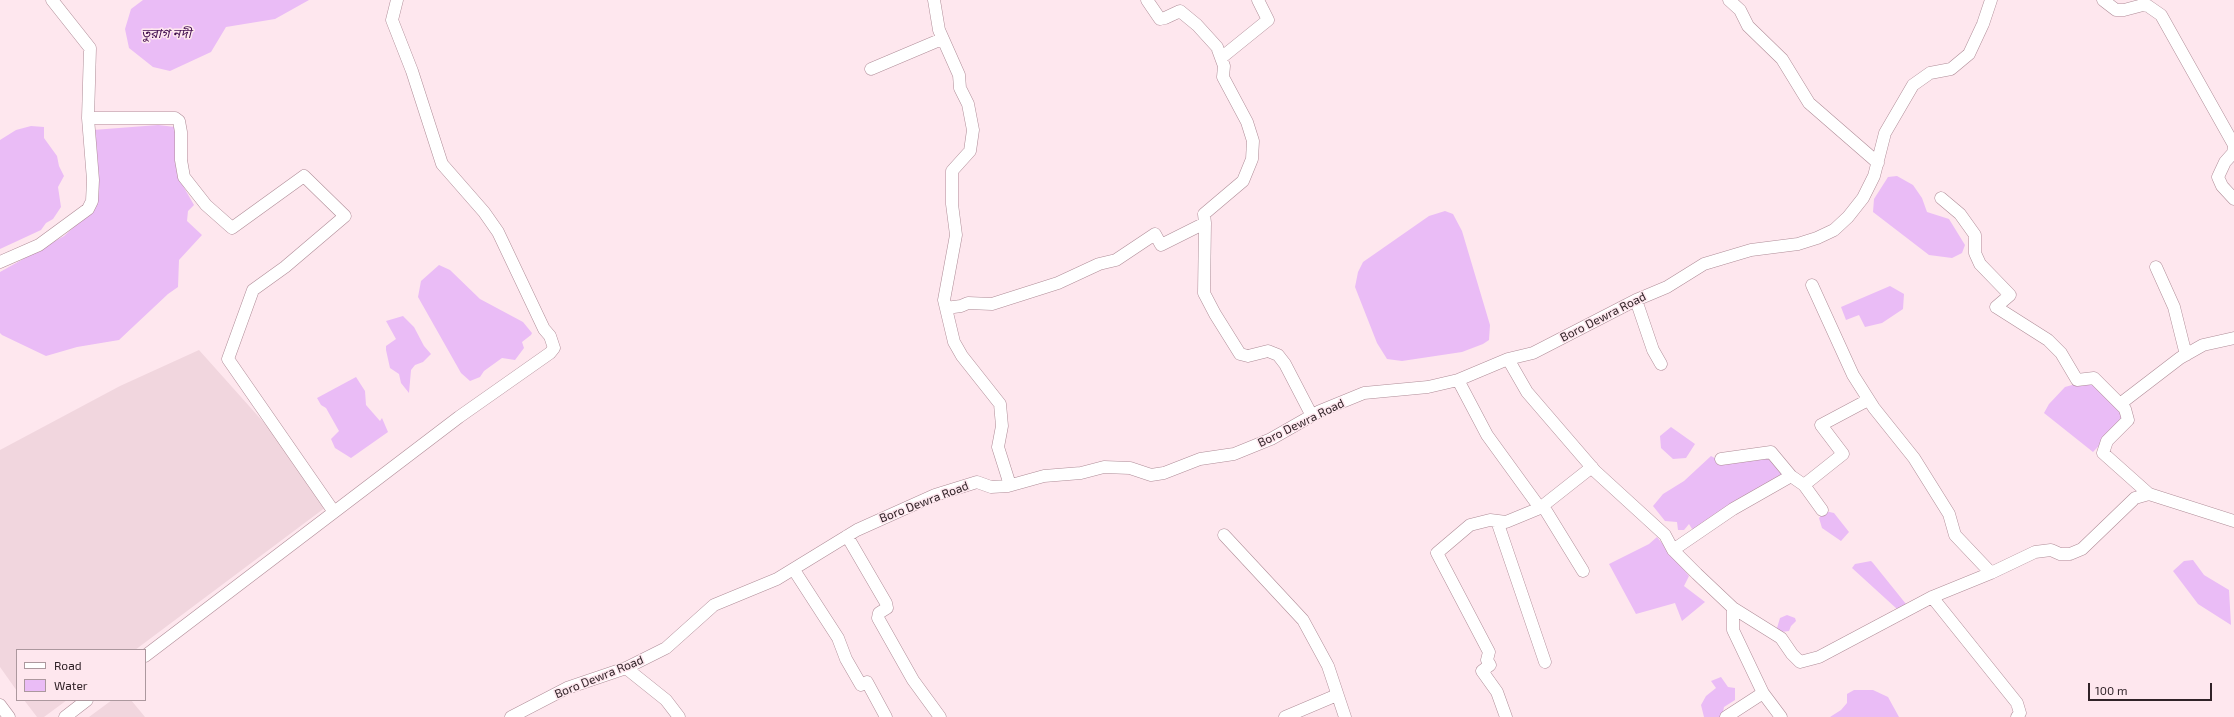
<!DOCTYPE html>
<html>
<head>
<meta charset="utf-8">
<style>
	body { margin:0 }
	#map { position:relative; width:2234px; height:717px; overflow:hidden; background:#fee7ee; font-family:"Exo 2",sans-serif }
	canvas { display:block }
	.legend { position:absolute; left:16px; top:649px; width:130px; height:52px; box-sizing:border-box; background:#fee7ee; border:1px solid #ac989e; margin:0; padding:5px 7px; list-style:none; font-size:12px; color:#302227 }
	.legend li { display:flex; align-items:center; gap:8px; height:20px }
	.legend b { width:20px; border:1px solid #ac989e }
	.scale { position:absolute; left:2088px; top:683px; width:124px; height:18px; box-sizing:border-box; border:2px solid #302227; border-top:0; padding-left:5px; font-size:12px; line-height:14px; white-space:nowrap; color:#302227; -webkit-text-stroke:3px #fee7ee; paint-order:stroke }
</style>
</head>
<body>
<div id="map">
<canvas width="2234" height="717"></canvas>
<ul class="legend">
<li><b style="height:5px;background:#fff"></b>Road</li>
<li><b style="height:11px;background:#eabcf6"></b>Water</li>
</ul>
<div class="scale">100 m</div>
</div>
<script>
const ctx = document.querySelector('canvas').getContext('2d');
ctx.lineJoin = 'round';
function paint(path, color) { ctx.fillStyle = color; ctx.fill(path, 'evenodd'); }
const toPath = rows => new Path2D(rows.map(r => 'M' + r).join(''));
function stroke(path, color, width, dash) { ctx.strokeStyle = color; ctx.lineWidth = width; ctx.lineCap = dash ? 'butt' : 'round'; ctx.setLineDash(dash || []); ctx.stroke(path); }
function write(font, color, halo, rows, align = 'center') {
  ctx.font = font + ' "Exo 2","Noto Sans Bengali",sans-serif'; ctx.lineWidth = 3; ctx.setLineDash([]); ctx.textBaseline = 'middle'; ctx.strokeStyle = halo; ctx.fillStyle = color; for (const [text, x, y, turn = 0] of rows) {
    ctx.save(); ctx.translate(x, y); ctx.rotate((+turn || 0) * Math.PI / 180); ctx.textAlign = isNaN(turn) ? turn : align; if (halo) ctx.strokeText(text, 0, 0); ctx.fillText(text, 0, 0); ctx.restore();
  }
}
const built = toPath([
	[199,350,334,501,135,650,17,650,17,691,0,667,0,450,120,386],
	[24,700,67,700,44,717,37,717],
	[112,700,131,700,145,717,89,717]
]);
const water = toPath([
	[143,0,309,0,275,19,226,27,211,52,170,71,153,67,129,48,125,29,131,9],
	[158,125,175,127,178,177,194,205,188,211,187,221,202,235,179,260,178,287,168,294,119,340,77,347,46,356,2,335,0,333,0,272,64,236,95,208,98,190,93,130],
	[31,126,44,127,44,138,57,156,59,166,64,176,58,187,61,207,53,219,46,223,41,230,0,249,0,140,16,130],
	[1897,176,1913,185,1922,198,1927,212,1949,219,1965,245,1962,253,1952,258,1929,255,1873,212,1874,199,1888,177],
	[1445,211,1453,214,1462,231,1490,325,1489,340,1483,344,1462,352,1402,361,1387,359,1377,343,1355,287,1358,272,1363,262,1429,216],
	[439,265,450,270,480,299,523,322,532,333,531,335,522,342,524,348,515,360,502,358,484,371,480,377,470,381,461,373,418,297,421,281],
	[1890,286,1904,294,1903,309,1882,323,1865,327,1859,315,1846,320,1841,307],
	[403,316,414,327,424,346,431,354,423,362,415,365,411,370,409,393,401,383,399,374,390,368,386,350,386,346,396,339,386,321],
	[356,377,365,391,366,405,380,421,382,418,388,432,351,458,335,448,331,439,339,431,326,408,321,405,317,398],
	[2090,380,2125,413,2119,425,2093,452,2044,413,2049,404,2065,387],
	[1671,427,1695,444,1686,458,1673,459,1661,448,1660,436],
	[1769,454,1788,475,1694,532,1689,524,1684,530,1678,530,1677,522,1665,521,1653,506,1663,494,1684,481,1711,456,1720,461],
	[1825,511,1834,513,1849,532,1841,541,1822,528,1819,518],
	[1657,537,1689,576,1684,586,1705,602,1682,621,1675,603,1636,614,1609,564,1649,544],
	[2193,560,2204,575,2229,590,2231,625,2198,604,2173,571,2184,561],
	[1871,561,1873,563,1906,604,1897,609,1852,568,1855,564],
	[1787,615,1795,618,1796,621,1791,626,1789,631,1781,632,1777,628,1780,618],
	[1721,677,1728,687,1735,688,1735,700,1724,707,1722,717,1704,717,1701,705,1706,696,1716,688,1711,681],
	[1854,690,1873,690,1888,697,1899,717,1830,717,1841,710,1847,703,1847,694]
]);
const minor = toPath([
	[934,0,939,30,959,75,960,88,968,104,973,130,970,151,952,171,952,204,956,235,944,300,954,342,962,356,1000,404,1002,426,998,447,1010,485],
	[1729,0,1740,10,1748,26,1782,59,1809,103,1878,163],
	[2103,0,2116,10,2124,10,2143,5,2148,6,2161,15,2234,145],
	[1221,58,1268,20,1258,0],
	[871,69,942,39],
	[88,118,175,118,179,121,181,132,181,160,184,177,206,205,232,228,304,176,345,216,285,267,253,290,228,359,334,512],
	[2234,147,2233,153,2225,162,2218,177,2222,186,2234,199],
	[1941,198,1960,214,1975,235,1975,253,1980,264,2010,295,1996,307,2048,340,2061,353,2077,380,2094,378,2125,409,2128,420,2107,441,2103,453,2149,494],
	[1205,223,1204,293,1215,314,1240,354,1248,356,1268,351,1278,355,1285,364,1312,416],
	[0,262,39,245,88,209,92,201,93,180,88,118,90,48,52,0],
	[2156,267,2174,307,2186,355],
	[1812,285,1853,375,1874,408,1914,458,1949,514,1955,535,1991,573],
	[1636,300,1653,350,1661,364],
	[946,308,961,306,968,303,992,304,1058,283,1099,264,1116,260,1155,234,1161,245,1205,223,1204,214,1243,181,1252,159,1253,141,1247,122,1223,77,1224,66,1217,47,1197,25,1180,11,1165,18,1160,19,1147,0],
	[1508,359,1527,392,1595,471,1665,535,1673,550,1697,574,1733,608,1781,638,1792,654,1800,662,1819,657,1932,597,1991,573,2035,552,2051,550,2060,554,2070,554,2082,549,2135,498,2149,494,2234,521],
	[1458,380,1487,435,1540,508,1592,467],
	[2120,404,2180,358,2203,345,2234,338],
	[1791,476,1804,485,1843,454,1821,425,1868,400],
	[1804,485,1822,510],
	[1543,506,1583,571],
	[1497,521,1545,662],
	[1224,535,1303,620,1328,666,1345,717],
	[847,536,886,603,887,608,879,613,878,618,913,680,940,717],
	[1673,550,1733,509,1791,476,1771,452,1721,459],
	[794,570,838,638,846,659,861,685,867,682,886,717],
	[1932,597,2017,703,2020,713,2017,717],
	[1733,608,1733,630,1763,693,1781,717],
	[145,656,459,417,550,353,554,348,550,336,544,329,498,232,484,212,442,164,412,71,392,20,397,0],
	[626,668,666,700,679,717],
	[0,705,9,717],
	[65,717,87,700],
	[511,717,567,688,626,668,666,648,714,605,777,579,857,530,935,495,977,482,991,487,1008,486,1044,476,1081,473,1104,467,1130,468,1151,475,1164,473,1200,459,1234,454,1271,439,1320,411,1364,393,1428,387,1458,380,1508,359,1533,353,1636,300,1667,287,1704,264,1751,250,1798,244,1817,238,1834,230,1848,217,1863,198,1874,176,1885,133,1913,85,1930,73,1951,69,1969,54,1983,24,1991,0],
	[1285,717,1337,695],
	[1506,717,1497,692,1482,671,1490,665,1487,660,1489,652,1437,553,1470,525,1490,520,1506,522,1540,508],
	[1726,717,1763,693]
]);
const streetNames = [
	["Boro Dewra Road",1603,317,-27],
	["Boro Dewra Road",1301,423,-26],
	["Boro Dewra Road",924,502,-21],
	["Boro Dewra Road",599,677,-22]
];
const waterNames = [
	["তুরাগ নদী",166,34]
];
paint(built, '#f1d6de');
paint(water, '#eabcf6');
stroke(minor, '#af8c97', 13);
stroke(minor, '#fff', 12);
write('12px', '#302227', '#fee7ee', streetNames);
write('italic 13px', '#400c4d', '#fee7ee', waterNames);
</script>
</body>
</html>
